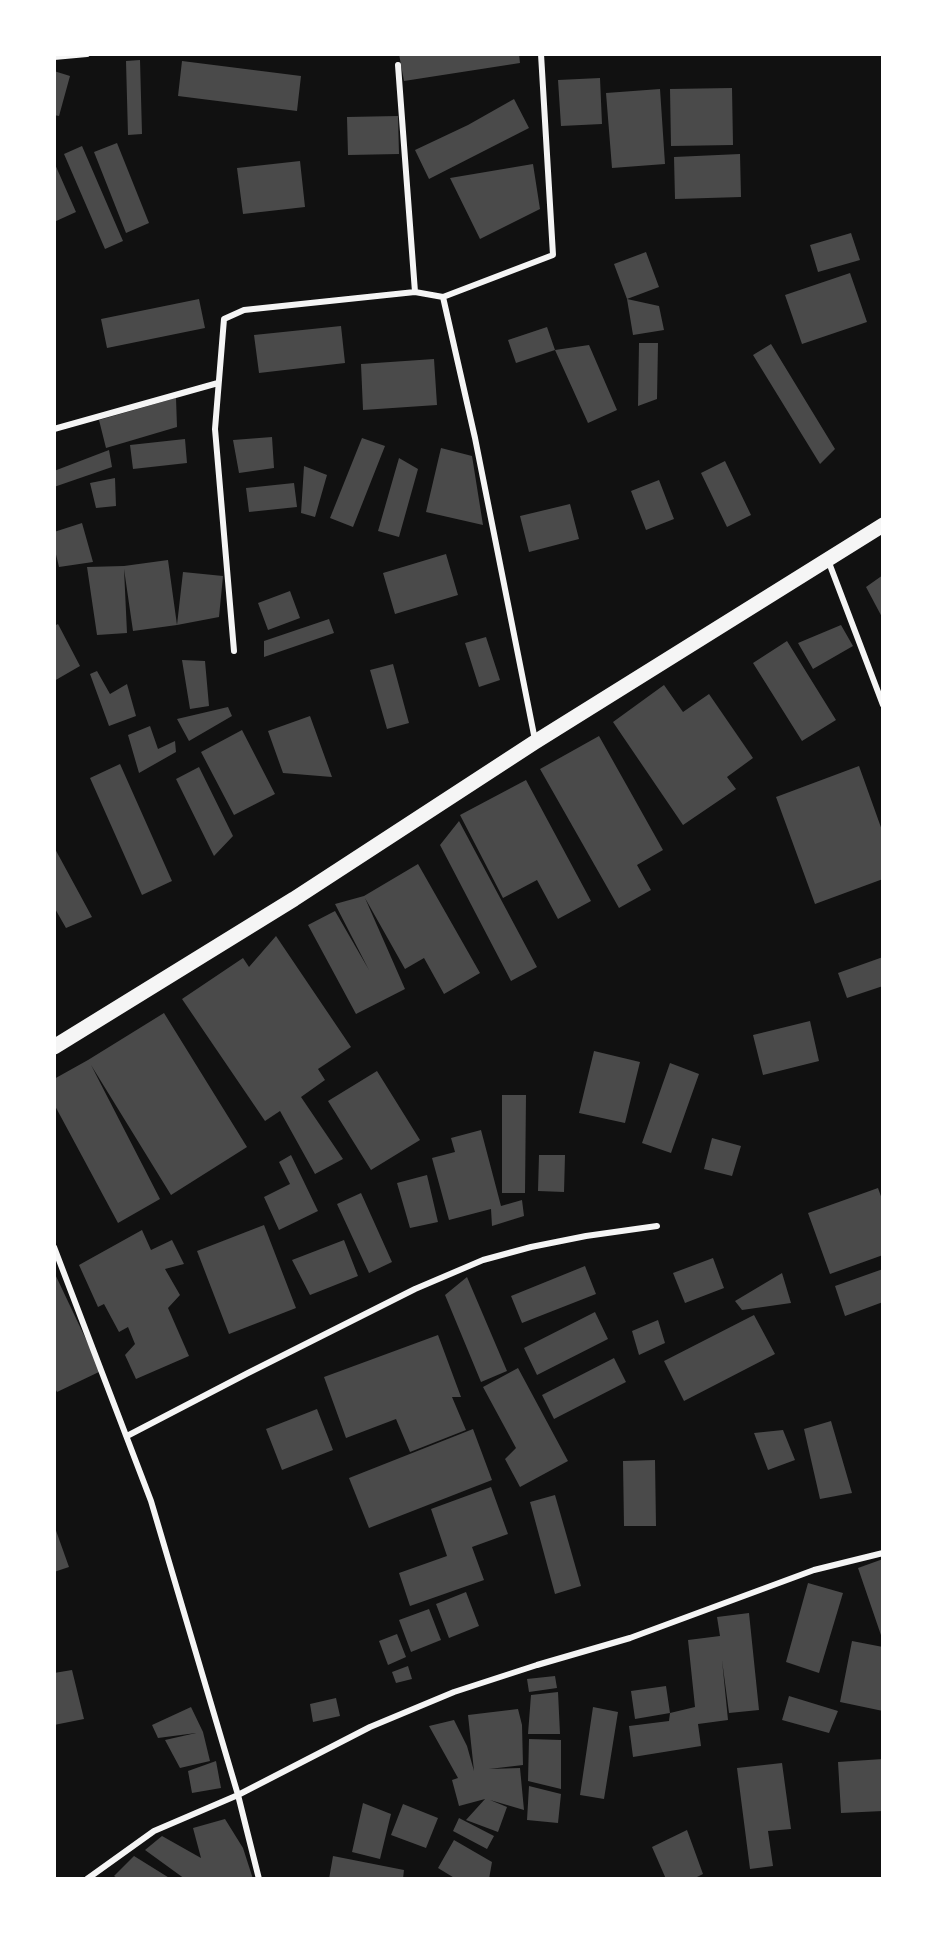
<!DOCTYPE html>
<html>
<head>
<meta charset="utf-8">
<style>
	body { margin:0 }
	#map { position:relative; width:937px; height:1933px; overflow:hidden; background:#111; font-family:Ubuntu,sans-serif }
	canvas { display:block }
	.frame { position:absolute; inset:0; border:56px solid #fff; pointer-events:none }
</style>
</head>
<body>
<div id="map">
<canvas width="937" height="1933"></canvas>
<div class="frame"></div>
</div>
<script>
const ctx = document.querySelector('canvas').getContext('2d');
ctx.lineJoin = 'round';
function paint(path, color) { ctx.fillStyle = color; ctx.fill(path, 'evenodd'); }
const toPath = rows => new Path2D(rows.map(r => 'M' + r).join(''));
function stroke(path, color, width, dash) { ctx.strokeStyle = color; ctx.lineWidth = width; ctx.lineCap = dash ? 'butt' : 'round'; ctx.setLineDash(dash || []); ctx.stroke(path); }
const building = toPath([
	[399,54,519,54,520,63,404,81],
	[140,60,142,134,128,135,126,61],
	[182,61,301,76,297,111,178,96],
	[54,71,70,76,59,116,54,115],
	[600,78,602,124,561,126,558,80],
	[732,88,733,145,671,146,670,89],
	[660,89,665,164,612,168,606,93],
	[514,99,529,128,429,179,415,150,468,125],
	[398,116,399,154,348,155,347,117],
	[117,143,149,223,126,233,94,152],
	[82,146,123,241,105,249,64,154],
	[740,154,741,197,675,199,674,157],
	[300,161,305,207,243,214,237,168],
	[54,162,76,212,54,222],
	[533,164,540,209,480,239,450,178],
	[851,233,860,260,818,272,810,245],
	[646,252,659,287,627,299,659,306,664,330,633,335,627,299,614,264],
	[850,273,867,322,802,344,785,295],
	[199,299,205,328,107,348,101,319],
	[341,326,345,363,259,373,254,335],
	[547,327,555,350,589,345,617,410,588,423,555,350,516,363,508,340],
	[639,343,658,343,657,399,638,406],
	[771,344,835,449,820,464,753,355],
	[434,359,437,405,363,410,361,364],
	[176,398,177,427,106,448,99,420],
	[272,437,274,468,239,473,233,440],
	[362,438,385,446,353,527,330,518],
	[185,439,187,463,133,469,130,445],
	[441,448,472,456,483,525,426,512],
	[109,450,112,467,54,487,54,471],
	[399,458,418,469,399,537,378,531],
	[725,461,751,515,727,527,701,473],
	[304,466,327,475,315,517,301,513],
	[115,478,116,506,96,508,90,483],
	[659,480,674,519,646,530,631,491],
	[294,483,297,507,249,512,246,488],
	[570,504,579,539,529,552,520,516],
	[82,523,93,562,59,567,54,546,54,532],
	[446,554,458,595,395,614,383,573],
	[168,560,177,625,133,631,124,569,127,633,97,635,87,567,124,566],
	[183,572,223,576,219,617,177,625],
	[883,575,883,619,866,587],
	[290,591,300,618,268,630,258,603],
	[329,619,334,633,264,657,264,641],
	[58,624,80,666,54,681,54,626],
	[841,625,853,646,813,669,798,643],
	[486,637,500,680,479,687,465,643],
	[787,641,836,720,802,741,753,663],
	[182,660,205,661,209,706,190,709],
	[393,664,409,723,387,729,370,670],
	[97,671,110,694,127,684,136,716,109,726,90,674],
	[664,685,683,712,709,694,753,758,727,777,736,789,683,825,613,722],
	[228,707,232,716,189,741,177,719],
	[310,716,332,777,283,773,268,731],
	[150,726,158,749,175,741,176,752,139,773,128,735],
	[242,730,275,794,234,815,201,752],
	[599,736,663,850,637,865,651,890,619,908,540,769],
	[120,764,172,881,142,895,90,778],
	[859,766,883,833,883,879,815,904,776,797],
	[199,767,233,836,214,856,176,779],
	[526,780,591,901,558,919,537,880,503,898,460,815],
	[459,821,537,967,511,981,440,845],
	[54,847,92,917,66,928,54,907],
	[418,864,480,973,444,994,424,958,405,969,365,898,405,989,356,1014,308,925,335,911,369,970,335,904,364,896],
	[276,936,351,1047,318,1069,325,1080,301,1097,343,1159,315,1174,280,1111,265,1121,182,999,243,958,249,967],
	[883,957,883,986,847,998,838,973],
	[164,1013,247,1147,171,1195,91,1065,160,1199,118,1223,54,1104,54,1079,88,1060],
	[810,1021,819,1061,763,1075,753,1035],
	[594,1051,640,1062,625,1123,579,1113],
	[670,1063,699,1074,671,1153,642,1143],
	[377,1071,420,1140,371,1170,328,1101],
	[502,1095,526,1095,525,1193,502,1193],
	[481,1130,501,1206,522,1200,524,1216,492,1226,491,1209,449,1220,432,1158,455,1152,451,1138],
	[712,1138,741,1146,732,1176,704,1169],
	[291,1155,318,1211,279,1230,264,1197,290,1184,279,1162],
	[539,1155,565,1155,564,1192,538,1191],
	[427,1175,438,1222,410,1228,397,1183],
	[878,1188,883,1202,883,1255,830,1274,808,1213],
	[361,1193,392,1262,369,1273,337,1204],
	[264,1225,296,1308,229,1334,197,1251],
	[142,1230,151,1250,172,1240,184,1264,165,1269,180,1295,168,1308,189,1356,136,1379,125,1355,135,1344,128,1327,119,1332,104,1304,98,1307,79,1265],
	[344,1240,358,1276,310,1295,292,1260],
	[713,1258,724,1288,685,1303,673,1273],
	[585,1266,596,1294,522,1323,511,1296],
	[883,1269,883,1302,845,1316,835,1286],
	[54,1272,101,1371,57,1392,54,1386],
	[782,1273,791,1303,742,1310,735,1301],
	[467,1277,507,1371,481,1382,445,1295],
	[595,1312,608,1339,537,1375,524,1348],
	[754,1315,775,1354,684,1401,664,1361],
	[658,1320,665,1343,639,1355,632,1331],
	[438,1335,461,1397,452,1397,466,1430,410,1452,396,1419,346,1438,324,1377],
	[614,1358,626,1382,554,1419,542,1395],
	[518,1368,568,1461,520,1487,505,1459,516,1448,483,1387],
	[317,1409,333,1450,282,1470,266,1429],
	[831,1421,852,1493,820,1499,804,1429],
	[473,1429,492,1480,369,1528,349,1478],
	[783,1430,795,1460,768,1470,754,1433],
	[655,1460,656,1526,624,1526,623,1461],
	[491,1487,508,1534,472,1547,484,1580,410,1606,399,1573,447,1556,431,1509],
	[555,1495,581,1586,555,1594,530,1502],
	[54,1525,69,1567,54,1572],
	[883,1559,883,1641,858,1568],
	[808,1583,843,1593,819,1673,786,1662],
	[466,1592,479,1626,449,1638,436,1604],
	[429,1609,441,1640,411,1652,399,1620],
	[749,1613,759,1710,729,1713,722,1660,728,1720,698,1724,701,1746,633,1757,629,1726,669,1721,670,1713,695,1707,688,1640,720,1636,717,1617],
	[397,1634,406,1657,388,1665,379,1641],
	[852,1641,883,1647,883,1711,840,1702],
	[408,1666,412,1679,396,1683,392,1672],
	[72,1670,84,1719,54,1725,54,1673],
	[555,1676,557,1688,529,1692,527,1679],
	[666,1686,670,1713,635,1719,631,1691],
	[558,1692,560,1734,528,1734,531,1695],
	[789,1696,838,1711,829,1733,782,1720],
	[336,1698,340,1716,313,1722,310,1704],
	[191,1707,203,1732,210,1761,180,1768,165,1740,196,1733,158,1738,152,1725],
	[593,1707,618,1712,604,1799,580,1795],
	[518,1709,522,1725,523,1765,489,1769,520,1768,524,1810,490,1800,507,1807,498,1832,466,1820,485,1799,459,1806,452,1780,458,1778,429,1726,454,1720,467,1746,474,1771,468,1715],
	[529,1739,561,1740,561,1789,528,1781],
	[883,1759,883,1811,841,1813,838,1762],
	[216,1761,221,1788,192,1793,188,1771],
	[782,1763,791,1829,768,1831,773,1866,750,1869,737,1768],
	[529,1786,561,1794,558,1823,527,1820],
	[363,1803,391,1814,380,1859,352,1852],
	[403,1804,438,1818,426,1848,391,1835],
	[459,1818,494,1836,487,1849,453,1831],
	[225,1819,243,1848,253,1879,185,1879,145,1850,162,1836,201,1858,193,1828],
	[687,1830,703,1874,693,1879,666,1879,652,1847],
	[454,1840,492,1862,489,1879,456,1879,438,1868],
	[134,1856,171,1879,119,1879,114,1876],
	[333,1856,404,1870,403,1879,329,1879]
]);
const minor = toPath([
	[54,57,87,54],
	[398,65,415,292],
	[443,297,475,438,535,740],
	[54,429,218,383],
	[828,560,883,705],
	[234,651,215,429,224,319,244,310,415,292,443,297,553,255,541,54],
	[54,1247,151,1501,238,1795,259,1879],
	[127,1436,248,1373,415,1289,483,1260,531,1247,586,1236,657,1226],
	[87,1879,154,1831,238,1795,370,1727,454,1692,537,1665,630,1638,814,1570,883,1553]
]);
const primary = toPath([
	[54,1047,294,899,535,742,883,525]
]);
paint(building, '#4a4a4a');
stroke(minor, '#f5f5f5', 6);
stroke(primary, '#f5f5f5', 15);
</script>
</body>
</html>
